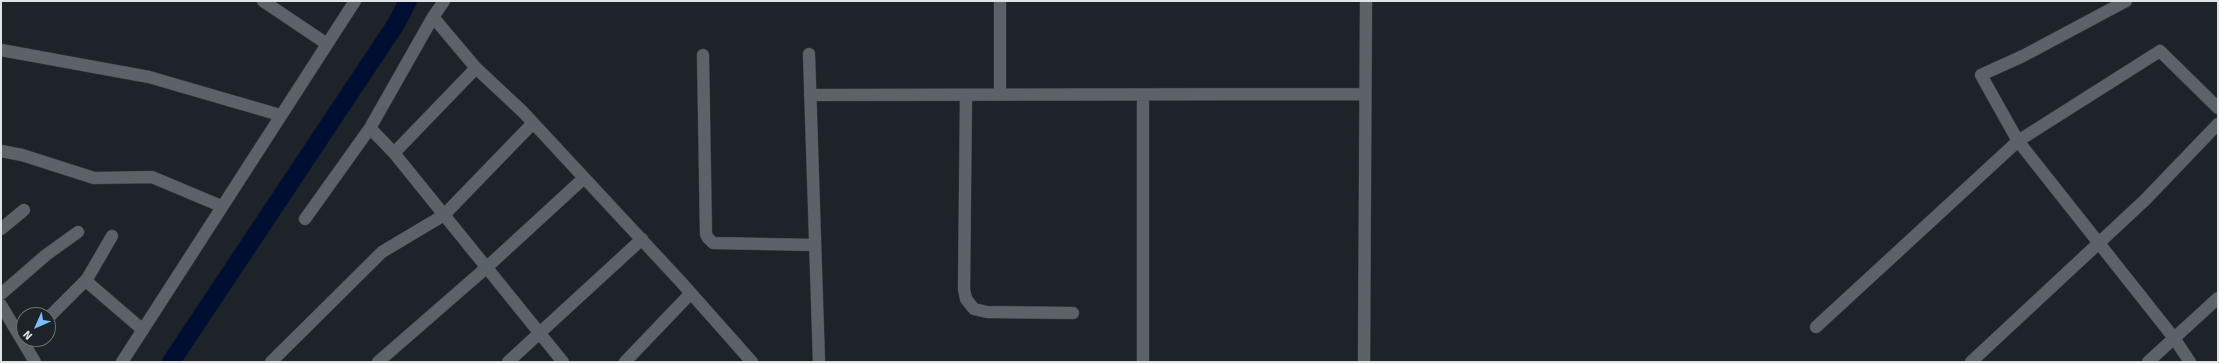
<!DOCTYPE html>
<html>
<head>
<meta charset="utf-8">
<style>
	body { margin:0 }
	#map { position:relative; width:2219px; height:363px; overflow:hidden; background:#1d2328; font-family:Signika,sans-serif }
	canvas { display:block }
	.frame { position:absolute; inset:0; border:2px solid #dfe4e7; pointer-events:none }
	.north { position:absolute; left:16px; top:307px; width:40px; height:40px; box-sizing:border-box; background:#1d2328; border:1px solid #6b7074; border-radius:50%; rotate:225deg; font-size:11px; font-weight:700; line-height:16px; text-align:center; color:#dfe4e7 }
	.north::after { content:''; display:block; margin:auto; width:14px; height:18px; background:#7bbef8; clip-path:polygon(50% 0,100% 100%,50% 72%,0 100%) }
</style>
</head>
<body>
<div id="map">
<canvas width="2219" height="363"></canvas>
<div class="frame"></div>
<div class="north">N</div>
</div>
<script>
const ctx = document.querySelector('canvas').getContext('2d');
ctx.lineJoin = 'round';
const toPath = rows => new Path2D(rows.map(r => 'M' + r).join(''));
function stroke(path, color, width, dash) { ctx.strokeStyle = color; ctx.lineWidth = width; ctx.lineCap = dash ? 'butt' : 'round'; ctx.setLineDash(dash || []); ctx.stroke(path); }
const canal = toPath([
	[171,362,396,24,408,1]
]);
const minor = toPath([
	[263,1,327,44],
	[2126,1,2023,56,1981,75,2018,141,2174,338,2190,362],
	[433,17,476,68,523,112,681,282,752,362],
	[1,50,149,77,280,115],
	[809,54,819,362],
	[703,55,706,234,708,238,713,243,815,245],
	[810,95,1365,94],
	[966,95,964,289,966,299,974,309,987,312,1073,313],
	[1000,95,1000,1],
	[370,128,394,153,563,362],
	[1,151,22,155,94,178,152,177,221,206],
	[394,153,476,68],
	[305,219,370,128,433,17,444,1],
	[1,229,24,210],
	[86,281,143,330],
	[1,294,46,255,78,232],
	[1,305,35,362],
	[48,318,87,279,112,236],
	[1816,327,2018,141,2160,51,2218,108],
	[122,362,355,1],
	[271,362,382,252,444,215,533,123],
	[378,362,486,268,584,178],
	[508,362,642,239],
	[625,362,691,293],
	[1143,362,1143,95],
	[1364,362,1366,1],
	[1971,362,2145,200,2218,124],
	[2148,362,2218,298]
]);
stroke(canal, '#000f31', 18);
stroke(minor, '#3b4044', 13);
stroke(minor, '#5b6268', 12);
</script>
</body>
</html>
